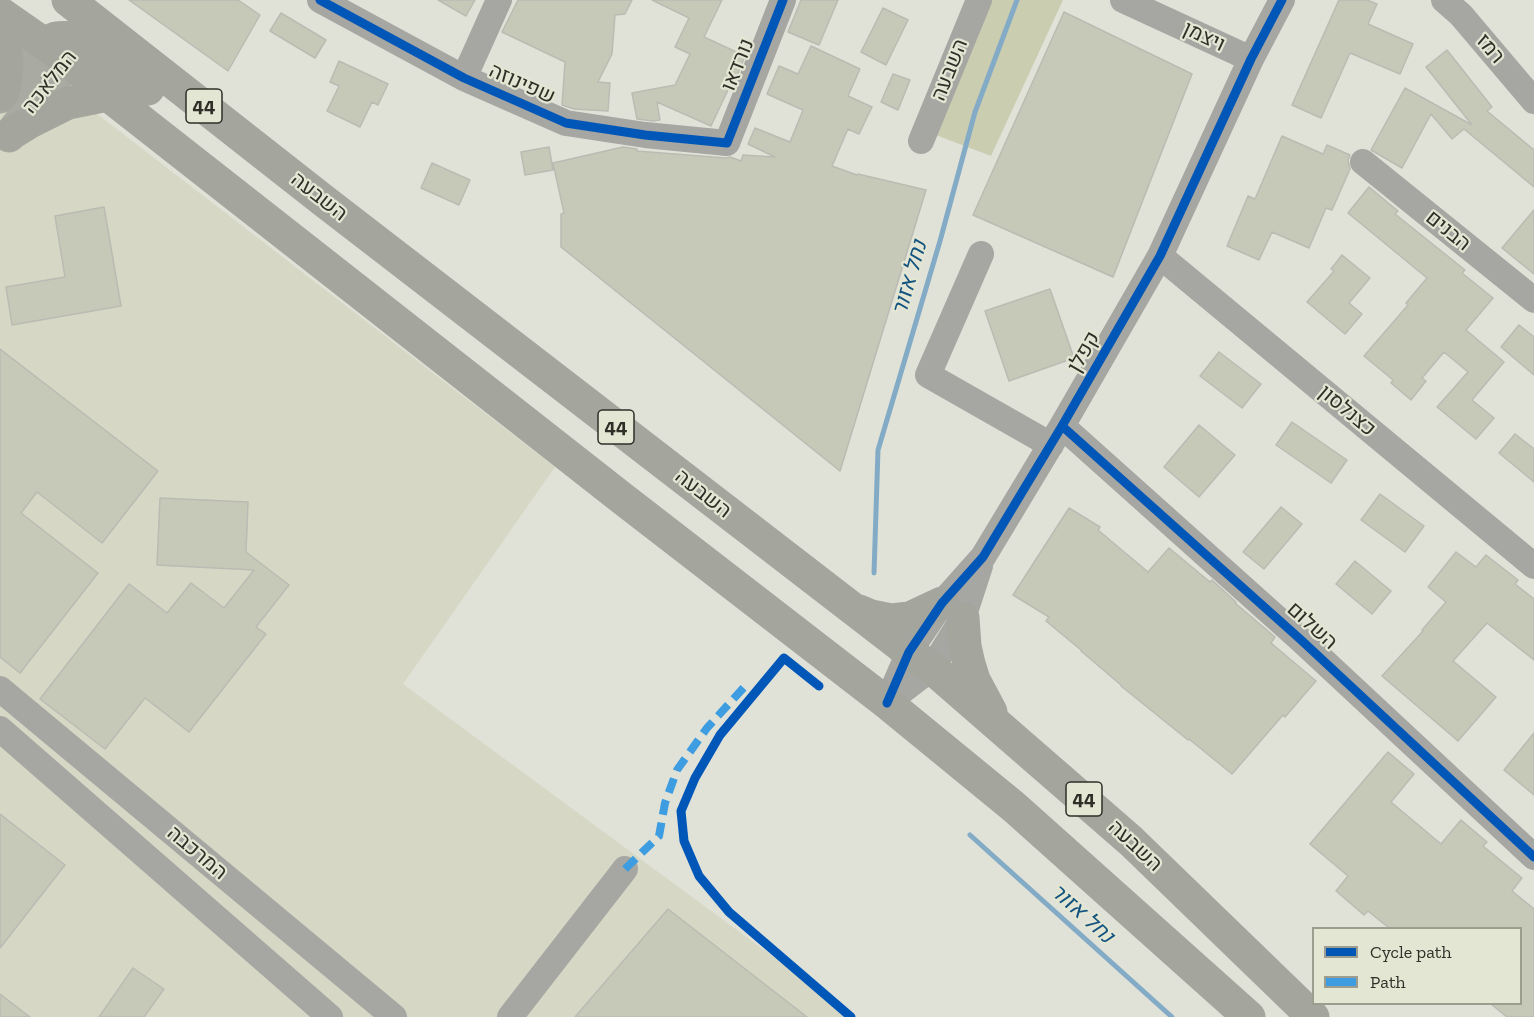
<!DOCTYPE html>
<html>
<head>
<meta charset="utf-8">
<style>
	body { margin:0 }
	#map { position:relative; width:1534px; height:1017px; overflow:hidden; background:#e0e2d8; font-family:"Zilla Slab",serif }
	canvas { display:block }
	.legend { position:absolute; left:1312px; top:927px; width:210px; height:78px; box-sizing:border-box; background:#e4e6d4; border:2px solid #9c9d8f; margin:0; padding:8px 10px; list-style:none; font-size:18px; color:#2f2f28 }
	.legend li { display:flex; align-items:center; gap:12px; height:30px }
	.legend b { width:30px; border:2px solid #9c9d8f }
</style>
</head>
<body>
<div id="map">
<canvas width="1534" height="1017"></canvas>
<ul class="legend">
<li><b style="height:8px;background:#0057b8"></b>Cycle path</li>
<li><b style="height:8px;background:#3d9de0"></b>Path</li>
</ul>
</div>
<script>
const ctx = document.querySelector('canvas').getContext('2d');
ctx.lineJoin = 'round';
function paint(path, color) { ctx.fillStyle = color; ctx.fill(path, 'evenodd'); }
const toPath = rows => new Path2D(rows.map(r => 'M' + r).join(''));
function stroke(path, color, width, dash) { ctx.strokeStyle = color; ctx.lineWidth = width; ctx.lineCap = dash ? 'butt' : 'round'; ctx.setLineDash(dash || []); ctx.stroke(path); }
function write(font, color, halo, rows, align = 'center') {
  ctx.font = font + ' "Zilla Slab",Heebo,serif'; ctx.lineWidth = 4.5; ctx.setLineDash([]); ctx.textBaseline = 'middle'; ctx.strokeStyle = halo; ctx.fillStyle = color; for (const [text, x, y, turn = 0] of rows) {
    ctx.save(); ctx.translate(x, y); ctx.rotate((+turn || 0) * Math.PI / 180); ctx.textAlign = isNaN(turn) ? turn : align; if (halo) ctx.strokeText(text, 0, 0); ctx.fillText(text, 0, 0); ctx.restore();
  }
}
const built = toPath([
	[0,39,555,467,403,684,855,1017,0,1017]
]);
const green = toPath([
	[984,0,1063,0,991,156,920,129]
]);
const stream = toPath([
	[874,573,878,450,940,241,975,112,1017,0],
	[970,835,1172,1017]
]);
const building = toPath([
	[129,0,238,0,260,15,228,71,129,0],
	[438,0,475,0,466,16,438,0],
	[518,0,632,0,625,14,615,15,612,54,598,82,610,83,608,111,574,109,562,105,565,62,502,32,518,0],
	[652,0,722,0,704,37,745,56,737,76,735,75,711,126,657,102,660,120,653,121,637,119,632,93,675,85,690,54,675,47,689,18,652,0],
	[801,0,838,0,819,45,788,32,801,0],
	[1339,0,1367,0,1377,4,1368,24,1413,44,1400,74,1350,53,1321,118,1292,105,1339,0],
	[883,8,908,20,886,65,861,52,883,8],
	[1064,12,1192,74,1113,277,973,215,1064,12],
	[281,13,326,40,315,58,270,31,281,13],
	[811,46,860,69,848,96,872,107,859,134,848,129,832,166,857,175,858,174,926,190,840,471,561,247,561,214,564,213,553,163,623,147,637,149,637,151,726,158,730,157,741,161,743,155,775,157,748,144,755,128,790,142,803,110,767,94,779,66,798,74,811,46],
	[1447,50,1492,107,1487,111,1534,150,1534,187,1464,129,1452,139,1431,114,1402,168,1371,150,1405,88,1472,125,1426,67,1447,50],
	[339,61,388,84,378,105,372,102,360,127,327,111,339,86,330,82,339,61],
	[893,74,910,80,898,110,881,102,893,74],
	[1282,136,1323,154,1327,145,1350,155,1348,160,1350,169,1332,210,1326,208,1309,248,1272,232,1259,260,1227,246,1248,196,1255,199,1282,136],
	[549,147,553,170,525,175,521,152,549,147],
	[432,163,470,180,459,205,421,188,432,163],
	[1369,187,1398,211,1395,214,1465,270,1462,273,1493,298,1466,330,1504,362,1472,400,1494,418,1476,439,1437,407,1468,372,1444,352,1422,378,1426,381,1411,400,1391,383,1393,380,1364,356,1408,305,1406,303,1427,278,1348,213,1369,187],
	[104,207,121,306,12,325,6,287,65,277,55,216,104,207],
	[1534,210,1534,274,1502,248,1534,210],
	[1342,255,1370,278,1349,303,1362,314,1345,334,1307,302,1334,271,1331,269,1342,255],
	[1050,289,1074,358,1009,381,985,311,1050,289],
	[1519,325,1534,337,1534,375,1501,347,1519,325],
	[0,349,158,471,102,543,37,492,21,513,98,573,20,673,0,657,0,349],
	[1219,352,1261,384,1242,408,1200,376,1219,352],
	[1292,422,1347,460,1331,483,1276,445,1292,422],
	[1199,425,1235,455,1199,497,1164,467,1199,425],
	[1515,434,1534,449,1534,482,1499,453,1515,434],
	[1380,494,1424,526,1405,552,1361,520,1380,494],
	[160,498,248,502,246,552,289,585,256,627,266,634,189,732,145,698,105,749,40,699,129,584,167,613,191,583,224,608,254,570,157,565,160,498],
	[1281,507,1302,524,1264,569,1243,552,1281,507],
	[1069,508,1100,527,1098,530,1148,572,1169,548,1210,582,1212,580,1236,602,1235,603,1275,637,1271,643,1316,681,1285,717,1283,715,1232,774,1189,739,1188,740,1121,686,1121,685,1081,651,1081,650,1046,621,1049,617,1013,595,1069,508],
	[1456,552,1476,567,1486,555,1518,580,1515,584,1534,599,1534,660,1487,623,1453,661,1496,697,1458,741,1382,676,1423,631,1422,630,1446,602,1428,587,1456,552],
	[1355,561,1391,591,1372,614,1336,584,1355,561],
	[1534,733,1534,795,1504,770,1534,733],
	[1388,752,1414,774,1391,802,1441,844,1461,820,1487,842,1483,846,1522,878,1512,891,1534,909,1534,1017,1507,1017,1491,1004,1521,1004,1521,928,1389,928,1368,911,1364,915,1336,891,1348,876,1310,844,1388,752],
	[0,814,65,865,0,948,0,814],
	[668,909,807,1017,575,1017,668,909],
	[133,968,164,989,144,1017,99,1017,133,968],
	[0,994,30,1017,0,1017,0,994]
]);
const minor = toPath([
	[320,0,464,78,566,123,645,135,727,143,783,0],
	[1123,0,1251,59],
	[1444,0,1461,15,1534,101],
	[464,78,499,0],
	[921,141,979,0],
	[1363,162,1534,300],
	[981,254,928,375,1051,445],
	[1160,256,1534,566],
	[1062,426,1300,639,1534,857],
	[0,689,394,1017],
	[889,701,932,668,963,618,980,566],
	[887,703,909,652,942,603,983,557,1062,426,1160,256,1251,59,1282,0],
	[0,729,330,1017],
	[510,1017,625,869]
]);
const major = toPath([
	[0,97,44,43],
	[9,136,69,61,84,36]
]);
const highway = toPath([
	[68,0,324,201,909,652,932,668,1131,841,1313,1017],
	[0,13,69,61,108,95,623,499,887,703,1014,807,1249,1017],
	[0,42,6,55,7,64,6,79,2,94],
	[44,43,56,38,73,37,81,41,148,89],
	[9,135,30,122,68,103,108,95],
	[859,611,871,616,891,620,910,618,942,603],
	[963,618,965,646,969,664,974,680,991,712]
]);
const quiet = toPath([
	[625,869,659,836,665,803,677,770,707,728,747,684]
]);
const cycleway = toPath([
	[320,0,464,78,566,123,645,135,727,143,783,0],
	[1062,426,1300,639,1534,857],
	[819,686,784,658,720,735,695,778,681,811,684,841,699,876,729,912,851,1017],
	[887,703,909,652,942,603,983,557,1062,426,1160,256,1251,59,1282,0]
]);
const shields = [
	[204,106,36],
	[616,427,36],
	[1084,799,36]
];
const shieldNames = [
	["44",204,106],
	["44",616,427],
	["44",1084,799]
];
const streetNames = [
	["ויצמן",1204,37,25],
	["רמז",1490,49,50],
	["נורדאו",738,65,-68],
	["השבעה",950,70,-68],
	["המלאכה",50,82,-52],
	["שפינוזה",522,84,24],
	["השבעה",319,197,38],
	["הבנים",1448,231,39],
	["קפלן",1084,352,-60],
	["כצנלסון",1347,411,40],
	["השבעה",703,494,38],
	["השלום",1312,626,42],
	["השבעה",1135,846,43],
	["המרכבה",197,853,40]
];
const waterNames = [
	["נחל אזור",910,278,-74],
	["נחל אזור",1082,914,42]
];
paint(built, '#d6d8c5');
paint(green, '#cacdb0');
stroke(stream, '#83abc6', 5);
paint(building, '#c7c9b8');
stroke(building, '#babbb3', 1.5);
stroke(minor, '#a6a6a2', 26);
stroke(major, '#a9aaa2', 33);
stroke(highway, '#a4a59d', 33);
stroke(quiet, '#3d9de0', 8, [15, 8]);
stroke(cycleway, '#0057b8', 9);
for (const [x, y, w] of shields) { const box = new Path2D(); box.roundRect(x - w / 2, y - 17, w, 34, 4.5); ctx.fillStyle = '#e4e6d4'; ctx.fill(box); stroke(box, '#2f2f28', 1.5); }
write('bold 20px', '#2f2f28', null, shieldNames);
write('21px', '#2f2f28', '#e4e6d4', streetNames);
write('italic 22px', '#12537f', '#e4e6d4', waterNames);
</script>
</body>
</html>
